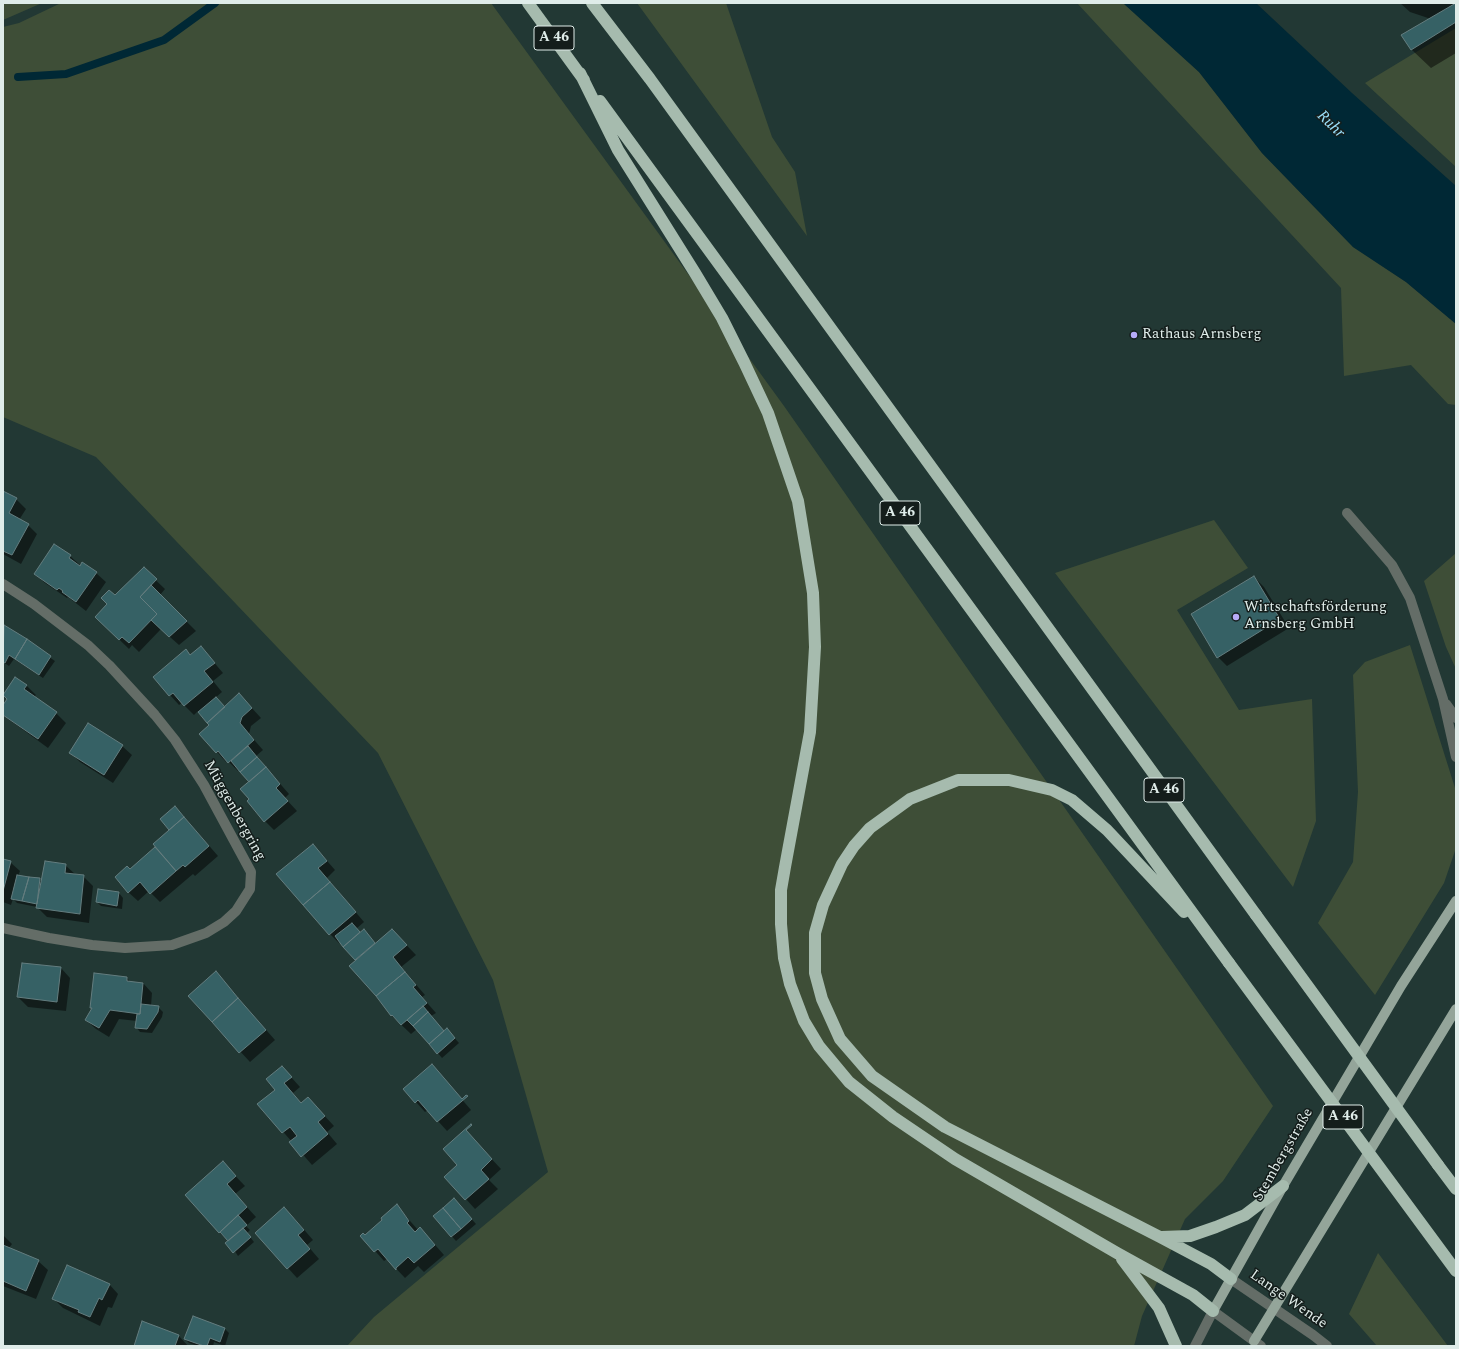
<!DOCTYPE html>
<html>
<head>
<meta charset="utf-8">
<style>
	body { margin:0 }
	#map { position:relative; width:1459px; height:1349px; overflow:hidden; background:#223834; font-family:Spectral,serif }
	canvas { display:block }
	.frame { position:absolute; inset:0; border:4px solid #dfece9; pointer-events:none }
</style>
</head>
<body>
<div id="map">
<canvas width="1459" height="1349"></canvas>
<div class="frame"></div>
</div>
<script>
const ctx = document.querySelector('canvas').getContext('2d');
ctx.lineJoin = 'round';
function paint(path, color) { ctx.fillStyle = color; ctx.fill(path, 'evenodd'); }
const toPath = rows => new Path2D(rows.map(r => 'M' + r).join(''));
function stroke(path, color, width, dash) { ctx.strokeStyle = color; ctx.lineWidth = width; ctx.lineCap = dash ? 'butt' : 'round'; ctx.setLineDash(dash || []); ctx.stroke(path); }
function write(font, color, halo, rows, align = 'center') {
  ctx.font = font + ' Spectral,serif'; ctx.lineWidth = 3; ctx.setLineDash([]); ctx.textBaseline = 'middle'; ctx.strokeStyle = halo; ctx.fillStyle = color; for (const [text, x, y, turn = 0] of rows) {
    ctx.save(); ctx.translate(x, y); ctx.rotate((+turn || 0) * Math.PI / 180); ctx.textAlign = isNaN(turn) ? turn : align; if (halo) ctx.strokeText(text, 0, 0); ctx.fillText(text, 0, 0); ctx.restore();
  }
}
const green = toPath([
	[3,3,42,3,3,20],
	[61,3,491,3,784,406,1273,1106,1223,1181,1185,1219,1142,1316,1134,1346,347,1346,374,1317,548,1172,493,980,378,753,96,457,3,417,3,27,19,23],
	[637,3,726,3,772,137,795,172,807,236],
	[1077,3,1123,3,1199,72,1262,153,1353,247,1406,282,1456,324,1456,405,1448,404,1411,365,1344,376,1341,288],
	[1456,28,1456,167,1365,83],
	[1214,520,1248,568,1177,610,1239,710,1312,699,1316,821,1293,887,1055,573],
	[1456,553,1456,669,1446,647,1424,581],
	[1410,645,1455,788,1456,848,1444,883,1375,995,1318,923,1353,862,1358,792,1353,675,1365,662],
	[1378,1253,1448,1346,1377,1346,1349,1314]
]);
const water = toPath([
	[1123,3,1256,3,1352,93,1456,186,1456,324,1406,282,1353,247,1262,153,1199,72]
]);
const shadow = toPath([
	[1400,3,1456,3,1456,53,1431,68,1412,50,1403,35,1431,19,1410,12],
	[3,492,16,499,26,509,19,520,28,525,37,534,21,564,3,554],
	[70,556,81,566,96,573,106,582,86,611,68,597,67,598,45,583,35,574],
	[144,569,165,589,160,595,196,631,179,645,161,629,139,652,132,645,129,649,96,617],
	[1254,577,1264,587,1289,628,1227,666,1218,657],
	[5,627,55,661,43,678,14,659,9,666,3,662,3,631],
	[201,647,223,673,213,681,222,692,215,698,224,707,239,694,261,718,251,726,249,734,263,750,256,756,289,794,285,798,297,811,274,830,265,821,251,799,250,782,240,770,238,771,228,761,226,762,201,734,210,726,198,711,194,715,182,703,179,705,170,695,190,656],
	[26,685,36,695,34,697,56,713,66,723,48,748,3,715,3,706],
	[122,746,132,755,113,783,80,762,71,753],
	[179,811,218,856,195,876,193,874,160,902,149,891,138,901,128,892,130,870,157,847,171,830,161,819],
	[322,855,335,870,327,878,364,922,356,929,360,933,368,935,376,944,392,930,416,955,401,967,425,995,422,997,436,1013,431,1016,444,1032,451,1034,459,1043,442,1058,417,1029,411,1034,392,1016,385,1007,357,960,341,942,339,943,330,934,278,874],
	[3,860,10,862,20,871,18,876,41,881,43,878,65,865,75,874,83,876,93,886,89,923,47,917,37,907,17,903,13,899,11,905,3,902],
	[99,890,119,893,123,898,122,909,101,906,97,902],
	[23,964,61,968,70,978,66,1011,28,1007,18,997],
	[216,973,275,1040,250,1062,189,996],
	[127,978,131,983,143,983,152,993,151,1006,158,1007,163,1012,162,1017,152,1033,140,1032,136,1027,137,1021,119,1019,109,1037,96,1029,86,1020,93,1009,91,1007],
	[441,1075,471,1110,447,1131,428,1110,425,1112,416,1102],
	[291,1077,300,1087,293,1093,302,1104,308,1098,334,1126,327,1132,337,1144,312,1165,259,1104],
	[474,1140,501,1169,489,1180,498,1189,475,1209,446,1177,458,1165],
	[223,1163,245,1186,235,1194,256,1217,246,1226,250,1230,247,1233,254,1242,238,1256,229,1242,219,1232],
	[458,1204,476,1224,456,1241,435,1217],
	[397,1206,418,1230,429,1238,444,1255,424,1272,418,1266,405,1278,387,1259,384,1261,362,1236,365,1236,384,1220],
	[294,1218,313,1240,307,1245,319,1259,297,1278,288,1268],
	[3,1235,12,1244,9,1248,38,1261,48,1270,36,1299,3,1286],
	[109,1284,118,1294,112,1308,108,1307,100,1326,63,1308,53,1298],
	[193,1317,225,1329,229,1333,225,1346,214,1342,213,1346,198,1346,189,1343,185,1339],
	[179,1336,188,1346,135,1346]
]);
const stream = toPath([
	[18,77,66,74,164,40,215,3]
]);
const building = toPath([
	[1456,3,1456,22,1411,50,1401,35,1456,3],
	[3,491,17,498,9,513,29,524,12,555,3,551,3,491],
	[54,544,71,555,69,558,80,566,82,562,97,572,76,602,62,592,63,591,59,588,57,590,34,574,54,544],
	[144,567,157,579,140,597,157,614,129,643,122,637,119,640,95,617,107,604,101,598,109,590,115,595,144,567],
	[1254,576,1280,619,1217,658,1191,614,1254,576],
	[151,585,187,621,169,637,151,620,157,614,140,597,151,585],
	[4,625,27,639,15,659,9,655,5,663,3,662,4,625],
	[27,639,51,656,39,675,15,659,27,639],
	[201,646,215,663,204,671,213,682,184,706,173,693,169,696,153,677,186,649,190,655,201,646],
	[15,677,27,685,24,689,57,712,38,739,3,715,3,705,7,699,3,695,15,677],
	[239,693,252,708,242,717,240,723,254,740,228,763,218,751,216,753,199,734,209,725,207,723,239,693],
	[216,697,225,707,207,723,198,712,216,697],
	[88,723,123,745,104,775,69,753,88,723],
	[248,746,257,757,240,772,231,761,248,746],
	[257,757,266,767,249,782,240,772,257,757],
	[266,767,280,784,276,788,288,801,264,822,247,801,249,799,240,789,266,767],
	[175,806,184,817,169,830,160,819,175,806],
	[184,817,209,846,185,867,183,865,176,871,153,844,184,817],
	[313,844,327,861,318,868,330,882,303,905,276,874,313,844],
	[155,847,176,871,150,894,140,882,128,893,115,877,127,866,130,869,155,847],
	[3,859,11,861,3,891,3,859],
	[45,861,66,864,65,873,84,875,80,914,36,908,45,861],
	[17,875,29,877,22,901,11,899,17,875],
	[29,877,40,878,37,904,22,901,29,877],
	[330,882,356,912,329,935,303,905,330,882],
	[98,889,119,892,117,906,96,902,98,889],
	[352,923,360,932,343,947,335,936,352,923],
	[364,929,375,943,355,960,343,947,364,929],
	[392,929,407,945,393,957,405,972,376,996,349,966,392,929],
	[22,963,61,967,57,1002,17,997,22,963],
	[216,971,238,998,212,1022,188,996,216,971],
	[405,972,416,985,413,987,427,1003,401,1025,392,1015,391,1016,376,996,405,972],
	[94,973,127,977,127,981,143,983,140,1014,110,1010,99,1028,85,1020,92,1008,90,1008,94,973],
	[238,998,266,1030,239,1053,212,1022,238,998],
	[141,1004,159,1006,158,1012,147,1029,135,1028,137,1014,140,1014,141,1004],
	[423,1006,428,1012,413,1026,407,1020,423,1006],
	[428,1012,444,1031,429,1044,413,1026,428,1012],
	[447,1028,455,1038,437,1054,429,1044,447,1028],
	[432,1064,462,1099,466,1095,468,1096,437,1122,418,1100,415,1103,403,1089,432,1064],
	[282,1066,292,1077,284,1083,301,1103,308,1097,325,1116,318,1122,328,1134,301,1157,289,1142,297,1136,290,1127,282,1133,257,1104,275,1090,266,1079,282,1066],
	[471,1124,472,1125,466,1130,492,1159,481,1170,489,1179,465,1200,444,1177,457,1165,443,1149,471,1124],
	[223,1161,236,1176,227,1184,247,1207,219,1233,185,1195,223,1161],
	[454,1198,472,1219,461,1229,443,1208,454,1198],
	[397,1204,409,1221,407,1223,415,1232,420,1227,435,1245,414,1263,408,1257,396,1268,396,1270,378,1249,374,1252,360,1236,363,1233,365,1235,382,1220,381,1218,397,1204],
	[284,1207,304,1230,298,1235,310,1249,287,1269,255,1233,284,1207],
	[443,1208,461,1229,451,1237,433,1216,443,1208],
	[238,1215,247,1225,228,1241,220,1232,238,1215],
	[243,1228,251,1237,233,1253,225,1243,243,1228],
	[3,1245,39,1260,26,1291,3,1281,3,1245],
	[67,1265,110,1284,102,1300,99,1298,90,1317,78,1312,79,1310,52,1299,67,1265],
	[193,1316,225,1328,220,1342,210,1338,207,1346,204,1346,184,1339,193,1316],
	[142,1321,179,1335,175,1346,134,1346,142,1321]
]);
const minor = toPath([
	[1347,513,1392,565,1410,598,1443,699,1456,757],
	[3,584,34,604,89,646,109,665,155,715,175,740,204,785,251,872,250,889,236,911,224,922,206,933,172,945,125,948,92,945,49,938,3,928],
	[1446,704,1456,718],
	[1231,1279,1313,1335,1327,1346],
	[1195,1346,1213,1311,1261,1346]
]);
const major = toPath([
	[1213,1311,1283,1186,1401,986,1456,901],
	[1254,1341,1456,1009]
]);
const highway = toPath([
	[528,3,584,80],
	[592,3,650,79,1256,915],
	[580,73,618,150,695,273,722,318,744,362,768,413,798,501,813,593,815,647,810,732,785,867,781,890,781,924,784,958,790,984,804,1021,819,1046,849,1082,893,1117,955,1159,1117,1253,1193,1295,1213,1311],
	[600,101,1229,963],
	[1184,912,1107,830,1072,800,1052,790,1009,780,958,780,910,799,870,828,854,846,842,864,823,905,815,933,815,973,822,999,840,1039,872,1076,945,1127,1160,1237,1211,1264,1231,1279],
	[1438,1165,1456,1189],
	[1162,1237,1190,1236,1216,1227,1245,1215,1283,1186],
	[1122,1259,1159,1308,1176,1346]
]);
const highwayBridge = toPath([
	[1256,915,1438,1165],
	[1229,963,1456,1271]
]);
const markers = [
	[1134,335,4,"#b7abf8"],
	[1236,617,4,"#b7abf8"]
];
const shields = [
	[554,38,40],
	[900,513,40],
	[1164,790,40],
	[1343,1117,40]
];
const shieldNames = [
	["A 46",554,38],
	["A 46",900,513],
	["A 46",1164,790],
	["A 46",1343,1117]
];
const poiNames = [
	["Rathaus Arnsberg",1142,335],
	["Wirtschaftsförderung",1244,608],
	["Arnsberg GmbH",1244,625]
];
const streetNames = [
	["Müggenbergring",234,811,61],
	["Stembergstraße",1284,1155,-60],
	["Lange Wende",1288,1300,35]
];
const waterNames = [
	["Ruhr",1330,125,44]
];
paint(green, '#3e4e37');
paint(water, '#002835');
paint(shadow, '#0007');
stroke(stream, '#002835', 8);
paint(building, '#366165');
stroke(building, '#647d7f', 1);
stroke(minor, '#646d67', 10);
stroke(major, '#94a59a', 10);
stroke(highway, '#a6bbae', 12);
stroke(highwayBridge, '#a6bbae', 12);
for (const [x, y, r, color] of markers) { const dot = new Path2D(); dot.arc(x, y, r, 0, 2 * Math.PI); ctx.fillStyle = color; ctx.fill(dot); stroke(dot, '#141d1b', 1.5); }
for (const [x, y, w] of shields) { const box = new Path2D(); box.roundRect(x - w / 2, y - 12, w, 24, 3); ctx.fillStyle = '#141d1b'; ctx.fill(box); stroke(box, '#dfece9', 1); }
write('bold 14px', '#dfece9', null, shieldNames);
write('15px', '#dfece9', '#141d1b', poiNames, 'left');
write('15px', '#dfece9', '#141d1b', streetNames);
write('italic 16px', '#9be0fb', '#141d1b', waterNames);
</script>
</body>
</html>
